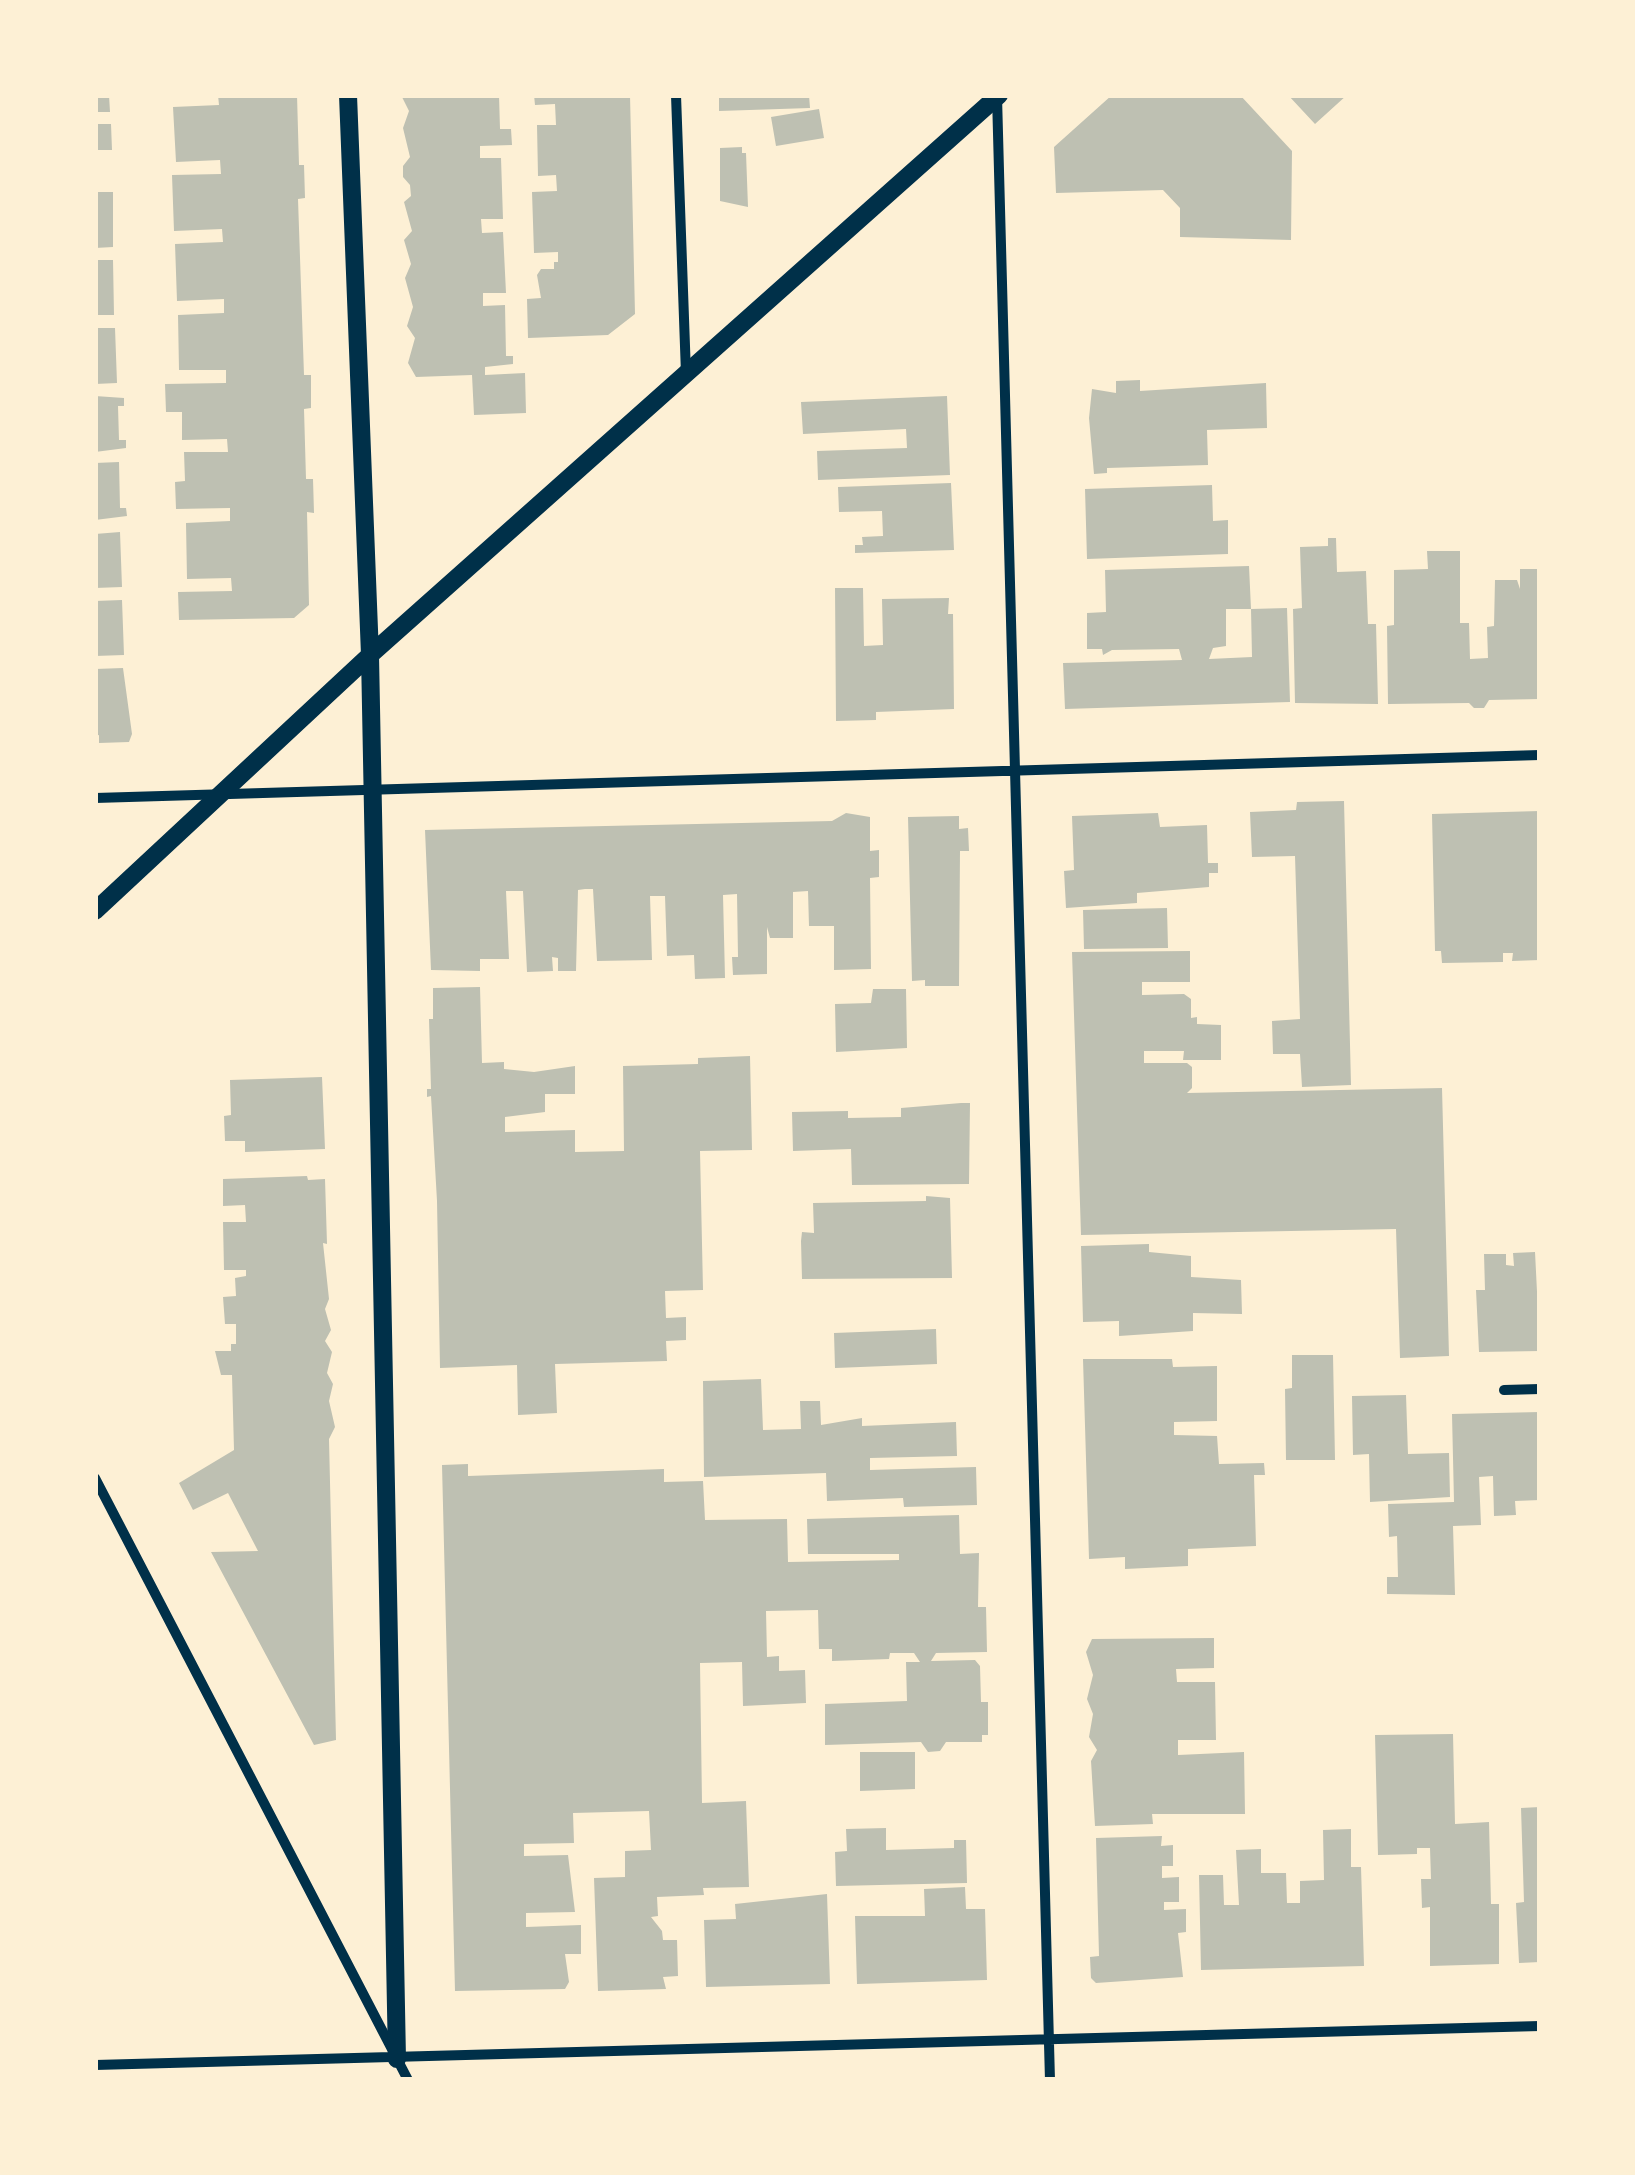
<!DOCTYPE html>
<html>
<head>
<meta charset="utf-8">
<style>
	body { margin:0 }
	#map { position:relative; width:1635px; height:2175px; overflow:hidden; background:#fdf0d5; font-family:Inter,sans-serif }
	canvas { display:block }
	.frame { position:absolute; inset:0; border:98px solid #fdf0d5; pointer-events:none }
</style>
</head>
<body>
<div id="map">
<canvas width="1635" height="2175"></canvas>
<div class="frame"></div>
</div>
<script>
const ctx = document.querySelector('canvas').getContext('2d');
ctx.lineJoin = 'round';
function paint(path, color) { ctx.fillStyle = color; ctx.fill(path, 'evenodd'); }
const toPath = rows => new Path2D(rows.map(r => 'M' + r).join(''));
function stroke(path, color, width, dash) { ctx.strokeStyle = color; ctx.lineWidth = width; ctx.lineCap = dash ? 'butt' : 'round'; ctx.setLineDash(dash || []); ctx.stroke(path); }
const building = toPath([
	[95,95,109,95,110,112,95,112],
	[218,95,297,95,299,165,304,165,305,198,298,199,304,375,311,375,311,408,304,409,306,479,313,479,314,513,307,512,309,605,294,618,179,620,178,592,232,591,231,578,187,579,186,523,230,521,230,508,176,509,175,482,185,481,184,452,228,452,227,439,182,440,182,412,166,412,165,384,226,383,226,370,179,370,178,315,224,313,224,299,177,301,175,244,223,242,222,229,174,231,172,175,221,174,220,160,176,162,173,107,219,105],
	[401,95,499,95,500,129,511,129,512,145,480,146,480,158,501,158,503,219,481,219,482,233,503,232,506,293,483,293,483,306,505,305,506,356,513,356,513,364,485,367,485,375,525,373,526,413,474,415,472,375,416,377,408,363,415,338,407,326,413,307,405,278,411,264,404,240,412,231,404,202,411,196,410,185,403,177,403,166,410,157,403,128,409,111],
	[534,95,630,95,635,314,608,335,528,338,527,299,541,298,537,275,541,269,554,269,554,262,558,262,558,252,534,253,532,192,557,191,556,175,538,176,537,125,556,125,555,104,535,105],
	[719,95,809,95,810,108,719,111],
	[1112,95,1240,95,1292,151,1291,240,1180,237,1180,208,1163,190,1056,193,1054,147],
	[1288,95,1347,95,1315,124],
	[819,109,824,138,776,146,771,117],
	[95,124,111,124,112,150,95,150],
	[742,147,742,153,746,153,748,207,720,201,720,148],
	[95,192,113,192,113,247,95,248],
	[95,260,113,260,114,315,95,315],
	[95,328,115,328,117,383,95,384],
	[1140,380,1140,391,1266,383,1267,428,1207,430,1208,465,1107,468,1107,473,1094,474,1089,418,1092,389,1116,393,1116,381],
	[95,396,124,398,124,406,118,406,119,440,126,440,126,448,95,452],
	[947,396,950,475,818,480,817,451,907,448,906,429,803,434,801,402],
	[119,462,120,508,126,508,127,516,95,520,95,463],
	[951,483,954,550,855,553,855,545,863,545,862,537,883,536,882,511,839,512,838,487],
	[1212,485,1213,521,1228,520,1228,554,1087,559,1085,489],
	[120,532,122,587,95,588,95,534],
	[1328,538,1336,538,1337,572,1366,571,1368,624,1376,624,1378,704,1295,703,1293,609,1302,608,1300,547,1328,546],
	[1427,551,1460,551,1460,623,1469,623,1470,659,1488,658,1487,627,1494,626,1495,580,1517,580,1520,589,1520,569,1540,569,1540,699,1489,700,1484,708,1474,708,1469,703,1388,704,1387,626,1394,625,1394,570,1428,569],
	[1249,566,1251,609,1226,609,1226,646,1213,648,1209,659,1252,657,1251,609,1287,608,1290,702,1065,709,1063,663,1182,660,1179,649,1112,650,1103,655,1102,649,1087,649,1087,613,1106,612,1105,570],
	[835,588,863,588,864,646,883,645,882,599,949,598,948,614,953,614,954,709,876,712,876,720,836,721],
	[122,600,124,655,95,656,95,601],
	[123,668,132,734,129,742,99,743,99,735,95,736,95,669],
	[1344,801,1351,1085,1302,1087,1300,1054,1273,1054,1272,1021,1300,1019,1295,856,1252,857,1250,812,1296,810,1297,802],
	[1540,811,1540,960,1512,961,1513,953,1503,953,1503,962,1442,963,1441,951,1435,951,1432,814],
	[846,813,870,817,870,851,879,850,879,877,870,878,871,969,834,970,834,926,809,926,808,891,793,892,793,938,770,938,767,927,767,974,733,975,732,957,738,957,737,894,723,895,725,978,695,979,694,955,667,956,665,896,650,896,652,960,597,961,593,889,585,889,578,890,576,971,558,971,558,958,552,957,553,971,527,972,523,891,506,891,509,959,480,959,480,971,431,970,425,830,832,821],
	[1158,813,1160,827,1207,825,1208,863,1218,863,1218,873,1209,873,1209,887,1137,893,1137,903,1066,908,1064,871,1074,870,1072,816],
	[959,816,959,829,968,828,969,851,960,851,959,986,925,986,925,980,912,981,908,817],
	[1167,908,1168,948,1084,949,1083,910],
	[1190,951,1190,982,1142,982,1142,995,1184,994,1191,999,1191,1018,1197,1017,1197,1024,1221,1025,1221,1060,1183,1060,1184,1051,1144,1051,1144,1063,1187,1063,1192,1067,1192,1088,1187,1093,1442,1088,1449,1356,1400,1358,1396,1229,1081,1235,1072,952],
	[480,987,482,1063,504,1062,504,1069,534,1072,575,1066,575,1094,545,1094,545,1112,505,1117,505,1132,575,1130,575,1152,624,1151,623,1066,698,1064,698,1058,750,1056,752,1150,700,1151,703,1290,665,1291,666,1318,686,1317,686,1340,666,1341,667,1361,555,1364,557,1413,518,1415,517,1365,440,1368,437,1201,431,1096,427,1097,427,1089,431,1089,429,1019,433,1019,433,988],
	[873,989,906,989,907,1048,836,1052,835,1004,871,1003],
	[322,1077,325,1149,245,1152,245,1141,225,1141,224,1116,231,1115,230,1080],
	[961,1103,970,1103,969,1184,852,1185,851,1149,793,1151,792,1112,848,1111,848,1118,901,1117,901,1108],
	[307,1176,308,1180,325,1179,327,1244,323,1243,329,1299,325,1309,331,1330,325,1341,332,1352,327,1373,333,1384,329,1401,335,1427,329,1439,336,1740,314,1745,211,1552,258,1551,228,1493,193,1510,179,1483,234,1450,232,1375,221,1375,215,1351,231,1351,231,1344,236,1344,236,1324,225,1324,223,1297,236,1296,235,1278,246,1276,246,1270,224,1270,223,1222,246,1222,245,1205,223,1206,223,1179],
	[926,1196,950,1198,952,1278,802,1279,801,1241,802,1232,814,1233,813,1203,926,1201],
	[1149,1244,1149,1252,1191,1256,1191,1277,1241,1280,1242,1314,1193,1313,1193,1331,1119,1336,1119,1321,1083,1322,1081,1246],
	[1535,1252,1540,1351,1479,1352,1476,1290,1485,1290,1484,1254,1506,1254,1506,1265,1514,1266,1513,1253],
	[936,1329,937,1364,835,1368,834,1333],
	[1292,1355,1333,1355,1335,1460,1286,1460,1285,1389,1292,1388],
	[1083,1359,1172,1359,1173,1367,1217,1366,1217,1421,1174,1422,1174,1435,1217,1436,1219,1464,1264,1463,1265,1475,1254,1475,1256,1546,1188,1549,1188,1566,1125,1569,1125,1557,1089,1559],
	[761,1379,763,1430,801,1429,800,1401,820,1401,821,1425,862,1418,862,1426,956,1422,957,1456,870,1458,870,1470,976,1467,977,1505,904,1507,903,1498,827,1501,826,1473,704,1477,703,1381],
	[1406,1395,1408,1454,1449,1453,1450,1497,1370,1502,1369,1454,1353,1455,1352,1396],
	[1540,1412,1540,1500,1515,1501,1516,1515,1494,1516,1493,1476,1479,1477,1481,1525,1453,1526,1455,1595,1387,1594,1387,1577,1398,1577,1397,1536,1389,1537,1388,1504,1454,1502,1452,1414],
	[468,1464,468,1476,664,1469,664,1482,703,1481,705,1520,787,1519,788,1562,899,1560,899,1554,808,1554,807,1519,959,1515,960,1554,979,1553,978,1607,986,1607,987,1652,936,1653,931,1661,975,1660,980,1666,981,1702,988,1702,988,1735,982,1735,982,1742,946,1742,940,1751,928,1752,921,1742,825,1745,825,1704,907,1701,906,1662,920,1662,914,1653,890,1653,889,1659,832,1661,832,1649,819,1649,818,1610,766,1611,767,1657,779,1656,779,1671,805,1670,806,1703,743,1706,742,1662,700,1663,702,1803,746,1801,749,1887,703,1888,704,1895,657,1897,658,1916,651,1917,662,1931,663,1940,677,1940,678,1976,663,1977,666,1989,598,1991,594,1878,625,1877,625,1851,651,1850,649,1811,573,1813,574,1843,524,1844,524,1856,568,1855,575,1912,526,1913,526,1927,581,1925,581,1954,565,1954,569,1982,565,1989,455,1991,442,1465],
	[1214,1638,1214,1668,1176,1669,1177,1682,1215,1682,1216,1740,1178,1740,1178,1755,1244,1752,1245,1814,1152,1814,1153,1824,1095,1826,1091,1761,1097,1750,1089,1737,1093,1714,1087,1699,1093,1675,1086,1652,1092,1639],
	[1453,1734,1455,1824,1489,1822,1491,1904,1499,1904,1499,1964,1430,1966,1430,1907,1422,1908,1421,1879,1431,1879,1430,1848,1417,1848,1417,1854,1378,1855,1375,1735],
	[860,1752,915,1752,915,1789,860,1791],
	[1540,1807,1540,1962,1519,1963,1516,1903,1524,1902,1521,1808],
	[886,1828,886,1850,954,1848,954,1840,966,1840,967,1883,836,1886,835,1852,847,1851,846,1829],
	[1351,1829,1351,1867,1361,1867,1364,1966,1201,1970,1199,1875,1223,1875,1224,1905,1239,1905,1236,1850,1261,1849,1261,1873,1286,1873,1287,1903,1300,1903,1300,1881,1324,1880,1323,1830],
	[1162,1836,1161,1846,1173,1845,1173,1866,1162,1866,1162,1878,1179,1877,1179,1902,1164,1902,1164,1910,1186,1909,1186,1932,1178,1933,1183,1977,1096,1983,1091,1978,1090,1957,1099,1956,1096,1838],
	[965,1887,966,1909,985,1909,987,1980,857,1984,855,1916,925,1916,924,1889],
	[827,1894,830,1984,706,1987,704,1920,736,1919,735,1904]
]);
const minor = toPath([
	[676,95,686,374],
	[997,96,1050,2080],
	[95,798,1540,755],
	[1504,1390,1540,1389],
	[95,1478,408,2080],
	[95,2065,1540,2026]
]);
const tertiary = toPath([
	[348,95,370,655,397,2059],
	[95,911,370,655,999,95]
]);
paint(building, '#bec0b2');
stroke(minor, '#003049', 10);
stroke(tertiary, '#003049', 18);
</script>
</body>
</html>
